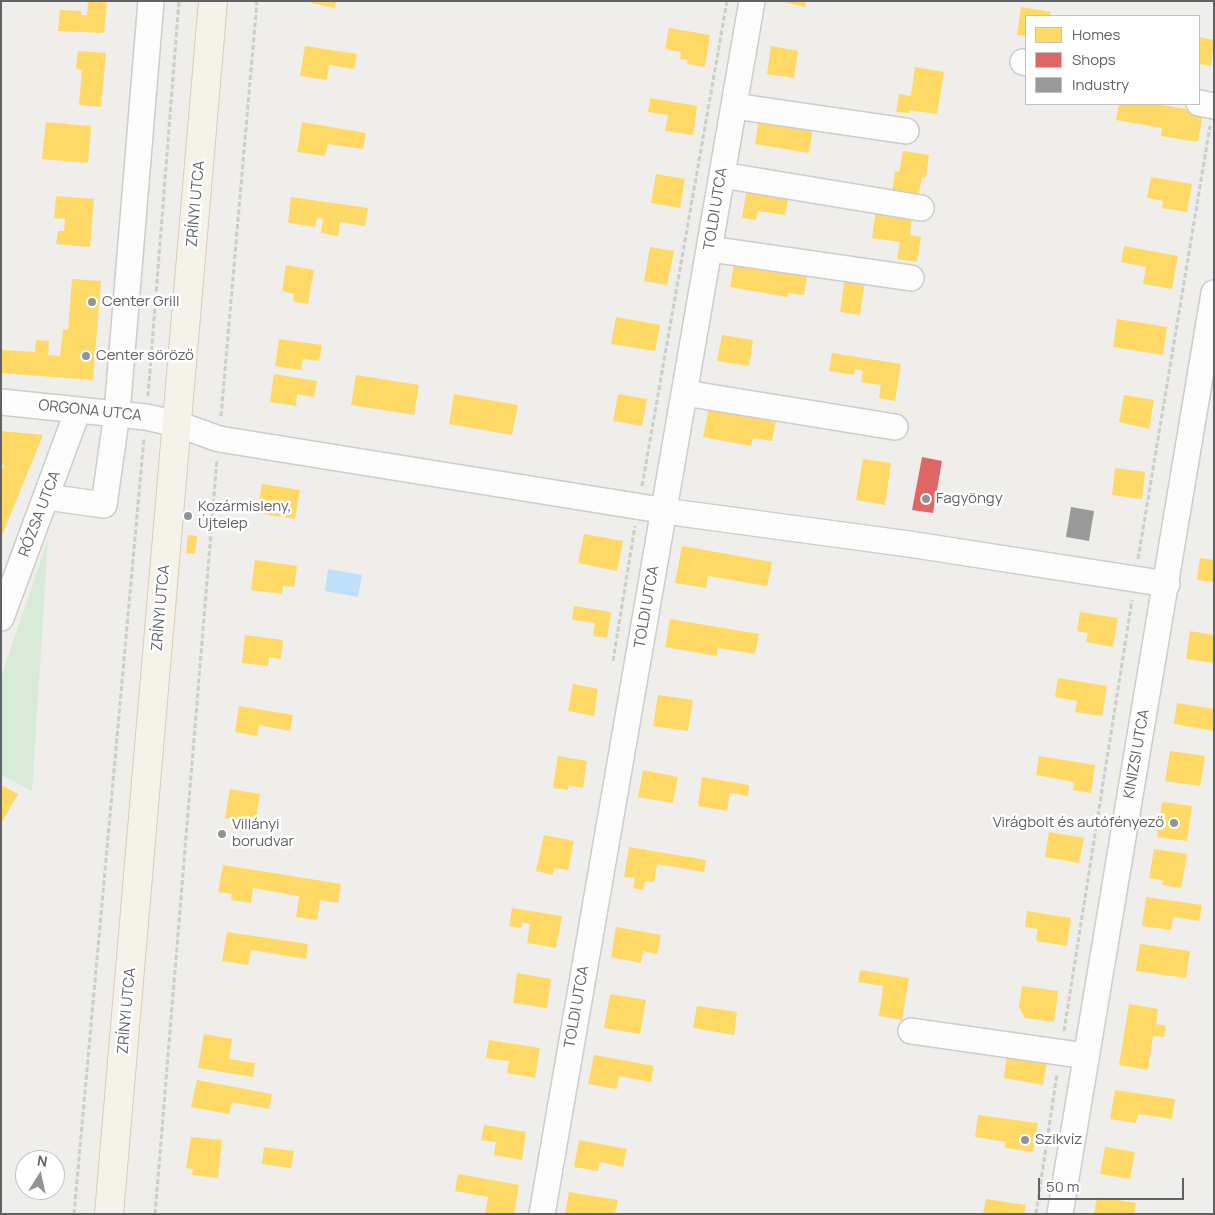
<!DOCTYPE html>
<html>
<head>
<meta charset="utf-8">
<style>
	body { margin:0 }
	#map { position:relative; width:1215px; height:1215px; overflow:hidden; background:#efeeea; font-family:Manrope,sans-serif }
	canvas { display:block }
	.frame { position:absolute; inset:0; border:2px solid #5f6368; pointer-events:none }
	.legend { position:absolute; left:1025px; top:15px; width:175px; height:90px; box-sizing:border-box; background:#fff; border:1px solid #bfc1c3; margin:0; padding:6px 9px; list-style:none; font-size:15px; color:#5f6368 }
	.legend li { display:flex; align-items:center; gap:10px; height:25px }
	.legend b { width:25px; border:1px solid #bfc1c3 }
	.north { position:absolute; left:15px; top:1150px; width:50px; height:50px; box-sizing:border-box; background:#fff; border:1px solid #bfc1c3; border-radius:50%; rotate:10deg; font-size:14px; font-weight:700; line-height:20px; text-align:center; color:#5f6368 }
	.north::after { content:''; display:block; margin:auto; width:18px; height:22px; background:#919496; clip-path:polygon(50% 0,100% 100%,50% 72%,0 100%) }
	.scale { position:absolute; left:1038px; top:1178px; width:146px; height:22px; box-sizing:border-box; border:2px solid #5f6368; border-top:0; padding-left:6px; font-size:15px; line-height:18px; white-space:nowrap; color:#5f6368; -webkit-text-stroke:4px #fff; paint-order:stroke }
</style>
</head>
<body>
<div id="map">
<canvas width="1215" height="1215"></canvas>
<div class="frame"></div>
<ul class="legend">
<li><b style="height:14px;background:#ffd966"></b>Homes</li>
<li><b style="height:14px;background:#e06666"></b>Shops</li>
<li><b style="height:14px;background:#999"></b>Industry</li>
</ul>
<div class="north">N</div>
<div class="scale">50 m</div>
</div>
<script>
const ctx = document.querySelector('canvas').getContext('2d');
ctx.lineJoin = 'round';
function paint(path, color) { ctx.fillStyle = color; ctx.fill(path, 'evenodd'); }
const toPath = rows => new Path2D(rows.map(r => 'M' + r).join(''));
function stroke(path, color, width, dash) { ctx.strokeStyle = color; ctx.lineWidth = width; ctx.lineCap = dash ? 'butt' : 'round'; ctx.setLineDash(dash || []); ctx.stroke(path); }
function write(font, color, halo, rows, align = 'center') {
  ctx.font = font + ' Manrope,sans-serif'; ctx.lineWidth = 5; ctx.setLineDash([]); ctx.textBaseline = 'middle'; ctx.strokeStyle = halo; ctx.fillStyle = color; for (const [text, x, y, turn = 0] of rows) {
    ctx.save(); ctx.translate(x, y); ctx.rotate((+turn || 0) * Math.PI / 180); ctx.textAlign = isNaN(turn) ? turn : align; if (halo) ctx.strokeText(text, 0, 0); ctx.fillText(text, 0, 0); ctx.restore();
  }
}
const green = toPath([
	[48,539,32,791,1,775,1,677]
]);
const water = toPath([
	[328,569,362,575,358,597,325,591]
]);
const homes = toPath([
	[88,1,107,1,104,33,58,31,60,10,81,11,81,15,87,15],
	[311,1,336,1,335,8,311,3],
	[780,1,806,1,805,7],
	[1021,7,1051,12,1050,16,1026,16,1026,36,1017,35],
	[669,28,710,35,705,67,687,64,688,60,680,59,681,52,665,49],
	[1199,37,1214,40,1211,66,1199,64],
	[305,46,357,54,354,69,329,65,327,80,300,76],
	[771,46,798,51,794,78,767,74],
	[78,51,106,53,101,107,79,105,82,70,76,69],
	[915,67,944,72,937,114,909,110,909,113,896,112,899,94,911,96],
	[650,98,697,106,693,135,665,131,668,115,648,112],
	[1119,104,1156,104,1203,112,1198,142,1161,136,1162,128,1116,120],
	[759,118,813,127,809,153,755,144],
	[46,122,91,126,88,163,42,159],
	[302,122,366,133,363,149,328,144,325,156,297,152],
	[903,151,929,155,926,178,922,177,918,198,892,193,895,171,899,172],
	[656,174,685,179,680,208,651,203],
	[1151,177,1192,184,1187,212,1162,208,1163,201,1147,198],
	[747,187,789,193,785,215,758,211,756,220,742,218],
	[56,196,94,199,90,247,56,244,58,231,64,231,65,219,54,218],
	[291,197,368,208,365,226,340,222,338,236,321,233,323,219,317,218,315,227,288,223],
	[876,210,912,216,910,235,921,237,917,262,897,259,900,242,872,238],
	[1124,246,1178,256,1172,289,1143,284,1146,267,1121,262],
	[650,247,674,251,667,285,644,281],
	[735,259,808,272,804,295,788,293,787,297,730,287],
	[286,265,314,270,308,304,293,301,294,294,282,291],
	[845,277,865,280,860,315,840,312],
	[72,279,101,281,93,380,1,373,1,350,35,352,36,340,49,341,48,355,60,356,63,330,68,330],
	[616,317,660,325,655,351,611,344],
	[1117,319,1167,327,1163,355,1113,347],
	[722,335,753,340,749,366,717,361],
	[279,339,322,345,319,361,303,359,301,370,275,366],
	[832,353,901,364,895,401,879,398,881,385,861,382,863,371,855,369,854,375,829,371],
	[274,374,317,381,314,397,297,394,296,406,270,402],
	[356,375,419,385,414,415,351,405],
	[454,394,518,405,512,435,449,424],
	[618,394,647,399,642,426,613,421],
	[1124,395,1154,400,1149,429,1119,422],
	[709,407,776,420,772,441,753,438,751,446,703,437],
	[1,431,43,435,1,538,1,472,4,466,1,463],
	[863,459,891,463,885,505,856,500],
	[1115,468,1145,472,1142,499,1112,495],
	[262,484,300,490,295,519,257,513],
	[584,534,623,541,617,571,578,563],
	[188,535,197,536,195,554,186,553],
	[682,546,772,562,767,586,708,576,706,588,675,583],
	[1200,558,1214,560,1214,582,1197,580],
	[255,560,297,566,294,587,283,586,282,594,251,590],
	[574,606,611,612,607,638,593,636,595,623,572,620],
	[1080,612,1118,618,1113,647,1086,642,1088,633,1077,631],
	[670,619,759,634,755,654,718,648,717,656,665,647],
	[1190,631,1214,635,1214,663,1186,659],
	[245,635,283,640,281,659,269,657,268,666,242,663],
	[1058,678,1107,686,1102,716,1075,712,1077,701,1055,697],
	[573,684,598,689,594,716,568,711],
	[658,695,693,700,688,731,653,726],
	[1177,703,1214,709,1214,731,1174,724],
	[239,706,293,715,290,731,259,725,257,736,235,732],
	[1170,751,1205,756,1200,786,1165,781],
	[558,756,587,761,583,788,568,785,568,790,553,788],
	[1039,756,1095,765,1091,793,1073,790,1074,782,1036,775],
	[643,770,678,777,673,803,638,797],
	[702,777,749,785,748,796,730,793,727,811,698,806],
	[1,785,18,794,1,824],
	[230,789,260,794,254,829,238,826,239,820,225,818],
	[1162,802,1192,806,1187,841,1157,837],
	[1049,832,1084,838,1079,863,1045,857],
	[544,835,574,841,568,870,554,868,553,875,536,871],
	[629,847,706,860,704,872,657,864,654,882,645,881,643,890,633,888,635,878,624,877],
	[1154,849,1187,854,1181,888,1162,885,1163,880,1149,878],
	[223,865,341,884,338,903,320,900,317,920,296,917,299,896,253,888,251,903,231,900,232,894,218,892],
	[1146,897,1202,905,1199,921,1173,917,1171,930,1142,926],
	[512,908,562,916,556,948,527,943,530,924,522,922,521,928,509,926],
	[1027,911,1071,918,1067,946,1036,941,1038,929,1025,927],
	[616,927,661,935,657,954,643,951,641,963,611,957],
	[227,932,308,944,306,959,251,950,248,965,222,961],
	[1140,944,1190,951,1186,978,1136,971],
	[860,970,909,978,902,1020,879,1016,883,986,858,982],
	[517,973,551,979,547,1008,513,1003],
	[1022,986,1058,991,1054,1022,1025,1018,1019,1007],
	[610,994,646,1000,640,1034,604,1028],
	[1129,1004,1158,1009,1156,1024,1166,1026,1164,1037,1153,1036,1148,1070,1119,1065],
	[697,1006,737,1012,734,1035,693,1028],
	[204,1034,232,1039,229,1059,255,1063,253,1077,198,1068],
	[489,1040,540,1048,535,1078,507,1073,509,1061,486,1058],
	[1007,1054,1047,1060,1043,1085,1004,1078],
	[594,1055,654,1066,651,1082,619,1076,617,1089,588,1084],
	[197,1080,272,1094,269,1109,232,1102,229,1114,191,1107],
	[1115,1090,1175,1099,1172,1119,1138,1114,1136,1123,1110,1119],
	[978,1115,1038,1123,1033,1152,1005,1148,1006,1142,975,1137],
	[484,1125,526,1132,522,1160,494,1155,496,1142,481,1140],
	[191,1137,222,1140,218,1178,192,1175,193,1169,186,1168],
	[579,1140,627,1149,623,1167,600,1162,598,1171,574,1167],
	[264,1147,294,1151,291,1168,262,1164],
	[1105,1147,1135,1152,1130,1179,1100,1174],
	[458,1174,519,1185,514,1214,485,1214,488,1197,455,1191],
	[569,1192,618,1200,615,1214,565,1214],
	[1097,1197,1136,1203,1134,1214,1094,1214],
	[986,1199,1026,1205,1024,1214,983,1214]
]);
const shops = toPath([
	[922,457,942,461,933,513,912,510]
]);
const industry = toPath([
	[1071,507,1094,511,1089,541,1066,537]
]);
const path = toPath([
	[148,396,179,1],
	[221,416,257,1],
	[642,486,727,1],
	[1138,559,1210,126],
	[613,661,635,526],
	[1064,1031,1132,600],
	[74,1214,144,438],
	[155,1214,217,459],
	[1036,1214,1057,1074]
]);
const minor = toPath([
	[1023,62,1026,63],
	[1199,103,1214,106],
	[734,106,906,131],
	[722,175,921,208],
	[710,249,911,278],
	[685,393,895,427],
	[1,402,146,417,177,424,219,439,679,513,909,544,1167,584],
	[47,497,104,505,117,413,151,1],
	[1,618,78,410],
	[911,1031,1086,1056],
	[542,1214,752,1],
	[1060,1214,1214,293]
]);
const major = toPath([
	[109,1214,213,1]
]);
const markers = [
	[92,302,5,"#919496"],
	[86,356,5,"#919496"],
	[926,499,5,"#919496"],
	[188,516,5,"#919496"],
	[1174,823,5,"#919496"],
	[222,834,5,"#919496"],
	[1025,1140,5,"#919496"]
];
const streetNames = [
	["ZRÍNYI UTCA",196,204,-85],
	["TOLDI UTCA",716,209,-81],
	["ORGONA UTCA",90,411,6],
	["RÓZSA UTCA",40,514,-69],
	["TOLDI UTCA",647,607,-80],
	["ZRÍNYI UTCA",161,608,-85],
	["KINIZSI UTCA",1137,754,-80],
	["TOLDI UTCA",577,1007,-80],
	["ZRÍNYI UTCA",127,1011,-85]
];
const poiNames = [
	["Center Grill",102,302],
	["Center söröző",96,356],
	["Fagyöngy",936,499],
	["Kozármisleny,",198,507],
	["Újtelep",198,524],
	["Virágbolt és autófényező",1164,823,"right"],
	["Villányi",232,825],
	["borudvar",232,842],
	["Szikvíz",1035,1140]
];
paint(green, '#d8ebd6');
paint(water, '#bfe0f9');
paint(homes, '#ffd966');
paint(shops, '#e06666');
paint(industry, '#999');
stroke(minor, '#cbcccc', 28);
stroke(major, '#d7ceb8', 30);
stroke(path, '#cacfcc', 3, [5, 2.5]);
stroke(minor, '#fdfcfc', 25);
stroke(major, '#f4f2e9', 28);
for (const [x, y, r, color] of markers) { const dot = new Path2D(); dot.arc(x, y, r, 0, 2 * Math.PI); ctx.fillStyle = color; ctx.fill(dot); stroke(dot, '#fff', 2); }
write('15px', '#5f6368', '#fff', streetNames);
write('15px', '#5f6368', '#fff', poiNames, 'left');
</script>
</body>
</html>
